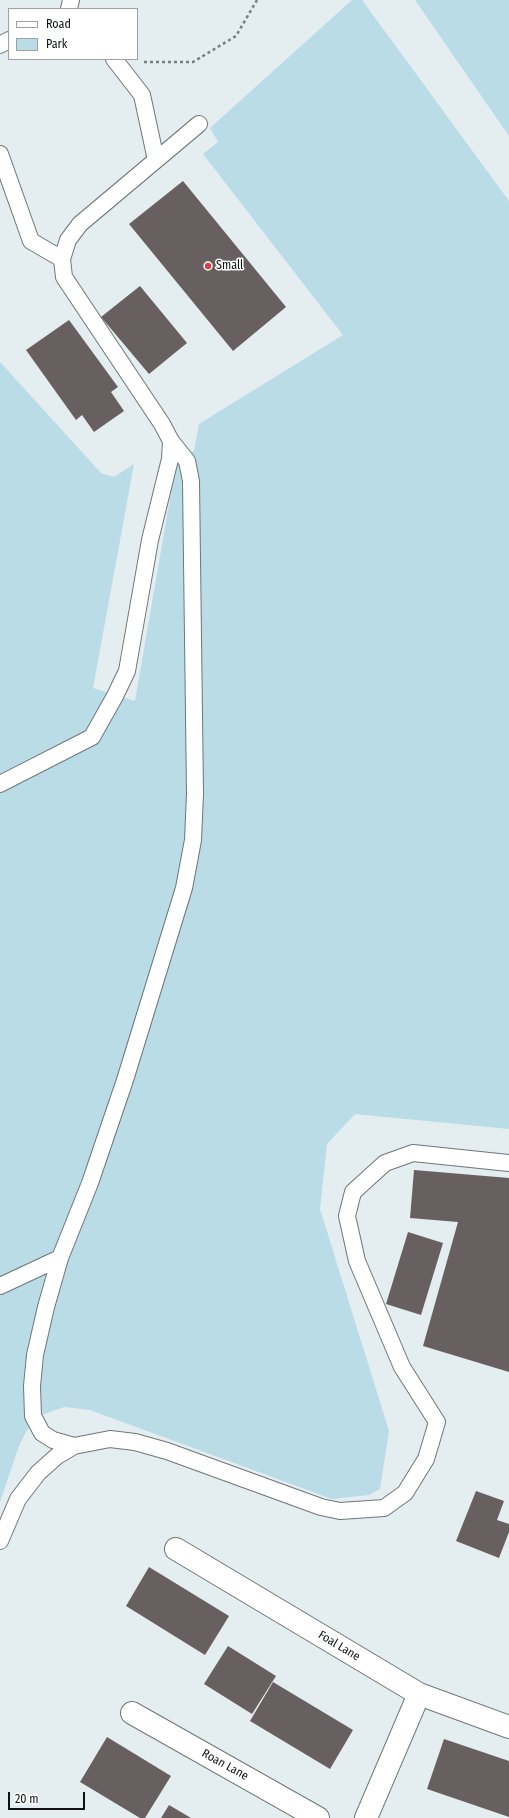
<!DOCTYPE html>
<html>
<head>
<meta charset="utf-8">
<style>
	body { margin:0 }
	#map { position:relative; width:509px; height:1818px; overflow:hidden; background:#e4edf0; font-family:"Fira Sans Condensed",sans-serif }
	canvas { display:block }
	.legend { position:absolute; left:8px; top:8px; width:130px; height:52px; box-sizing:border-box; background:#fff; border:1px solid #9fa0a1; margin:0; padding:5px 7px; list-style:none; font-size:12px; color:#0f1213 }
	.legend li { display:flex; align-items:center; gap:8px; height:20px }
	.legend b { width:20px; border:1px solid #9fa0a1 }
	.scale { position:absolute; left:8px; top:1792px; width:77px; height:18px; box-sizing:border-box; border:2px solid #0f1213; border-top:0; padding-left:5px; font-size:12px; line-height:14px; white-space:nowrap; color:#0f1213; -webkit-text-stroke:3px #fff; paint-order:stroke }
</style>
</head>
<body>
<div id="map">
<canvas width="509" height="1818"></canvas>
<ul class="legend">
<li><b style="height:5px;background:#fff"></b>Road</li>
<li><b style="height:11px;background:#b9dce7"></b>Park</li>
</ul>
<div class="scale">20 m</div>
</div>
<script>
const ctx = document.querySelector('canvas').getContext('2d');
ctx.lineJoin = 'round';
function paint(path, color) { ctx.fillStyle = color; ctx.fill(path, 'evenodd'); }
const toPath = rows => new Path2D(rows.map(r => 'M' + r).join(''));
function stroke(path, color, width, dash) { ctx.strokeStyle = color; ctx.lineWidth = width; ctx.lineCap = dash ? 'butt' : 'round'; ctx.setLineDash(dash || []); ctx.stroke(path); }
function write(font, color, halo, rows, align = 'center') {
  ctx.font = font + ' "Fira Sans Condensed",sans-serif'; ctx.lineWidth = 3; ctx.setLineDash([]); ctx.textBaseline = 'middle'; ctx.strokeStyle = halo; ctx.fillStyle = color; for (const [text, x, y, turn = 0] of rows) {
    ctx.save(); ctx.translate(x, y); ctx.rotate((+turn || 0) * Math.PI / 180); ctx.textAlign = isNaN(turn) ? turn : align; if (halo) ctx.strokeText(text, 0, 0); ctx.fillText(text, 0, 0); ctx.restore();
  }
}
const green = toPath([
	[352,0,362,0,509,201,509,1129,355,1114,327,1144,320,1209,389,1431,380,1489,369,1495,332,1499,90,1410,64,1407,42,1415,27,1430,19,1446,0,1502,0,362,101,473,114,477,134,464,93,688,135,701,177,458,194,451,199,424,343,335,203,154,218,142,210,128],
	[415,0,509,0,509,136]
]);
const building = toPath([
	[183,181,286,307,233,351,129,224],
	[140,286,187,343,149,374,101,317],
	[69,320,118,387,111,392,124,411,94,432,82,415,76,420,26,350],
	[414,1170,509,1178,509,1372,423,1346,458,1222,410,1218],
	[408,1232,443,1243,421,1315,386,1304],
	[476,1491,504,1501,497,1520,509,1524,509,1532,499,1558,456,1541],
	[149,1567,229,1616,205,1655,126,1606],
	[228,1646,276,1676,252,1714,204,1684],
	[273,1682,353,1730,330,1769,250,1721],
	[107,1737,171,1776,145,1818,140,1818,80,1782],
	[444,1739,509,1761,509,1817,427,1789],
	[169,1805,186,1815,191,1818,161,1818]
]);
const path = toPath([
	[144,62,193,62,236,36,257,0]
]);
const service = toPath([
	[69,9,71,0],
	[0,45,9,40],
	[114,59,142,95,156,160],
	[0,154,31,241,62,259],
	[0,784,92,737,115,696,127,671,150,540,170,459,171,441,162,424,64,277,62,259,68,240,80,224,199,124],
	[0,1286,60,1258],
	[74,1446,53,1440,42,1433,33,1416,32,1386,35,1355,46,1307,60,1258,90,1183,125,1080,184,888,193,840,195,794,191,481,187,461,171,441],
	[0,1541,18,1499,38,1473,57,1456,74,1446,110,1439,135,1442,167,1451,321,1507,340,1511,384,1508,405,1493,426,1459,437,1422,402,1367,357,1261,347,1216,353,1192,385,1163,413,1153,509,1163]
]);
const minor = toPath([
	[176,1549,419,1694,509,1727],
	[132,1713,318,1818],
	[366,1818,419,1694]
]);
const markers = [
	[208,266,4,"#d04051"]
];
const poiNames = [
	["Small",216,266]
];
const streetNames = [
	["Foal Lane",339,1646,31],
	["Roan Lane",225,1765,29]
];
paint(green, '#b9dce7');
paint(building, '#686060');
stroke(service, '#6e7679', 18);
stroke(minor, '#6e7679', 24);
stroke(path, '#787e80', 2.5, [3, 3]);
stroke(service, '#fff', 16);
stroke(minor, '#fff', 22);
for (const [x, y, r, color] of markers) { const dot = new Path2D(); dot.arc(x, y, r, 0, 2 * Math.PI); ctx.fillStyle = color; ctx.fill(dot); stroke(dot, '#fff', 1.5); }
write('12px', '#0f1213', '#fff', poiNames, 'left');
write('12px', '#0f1213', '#fff', streetNames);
</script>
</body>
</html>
